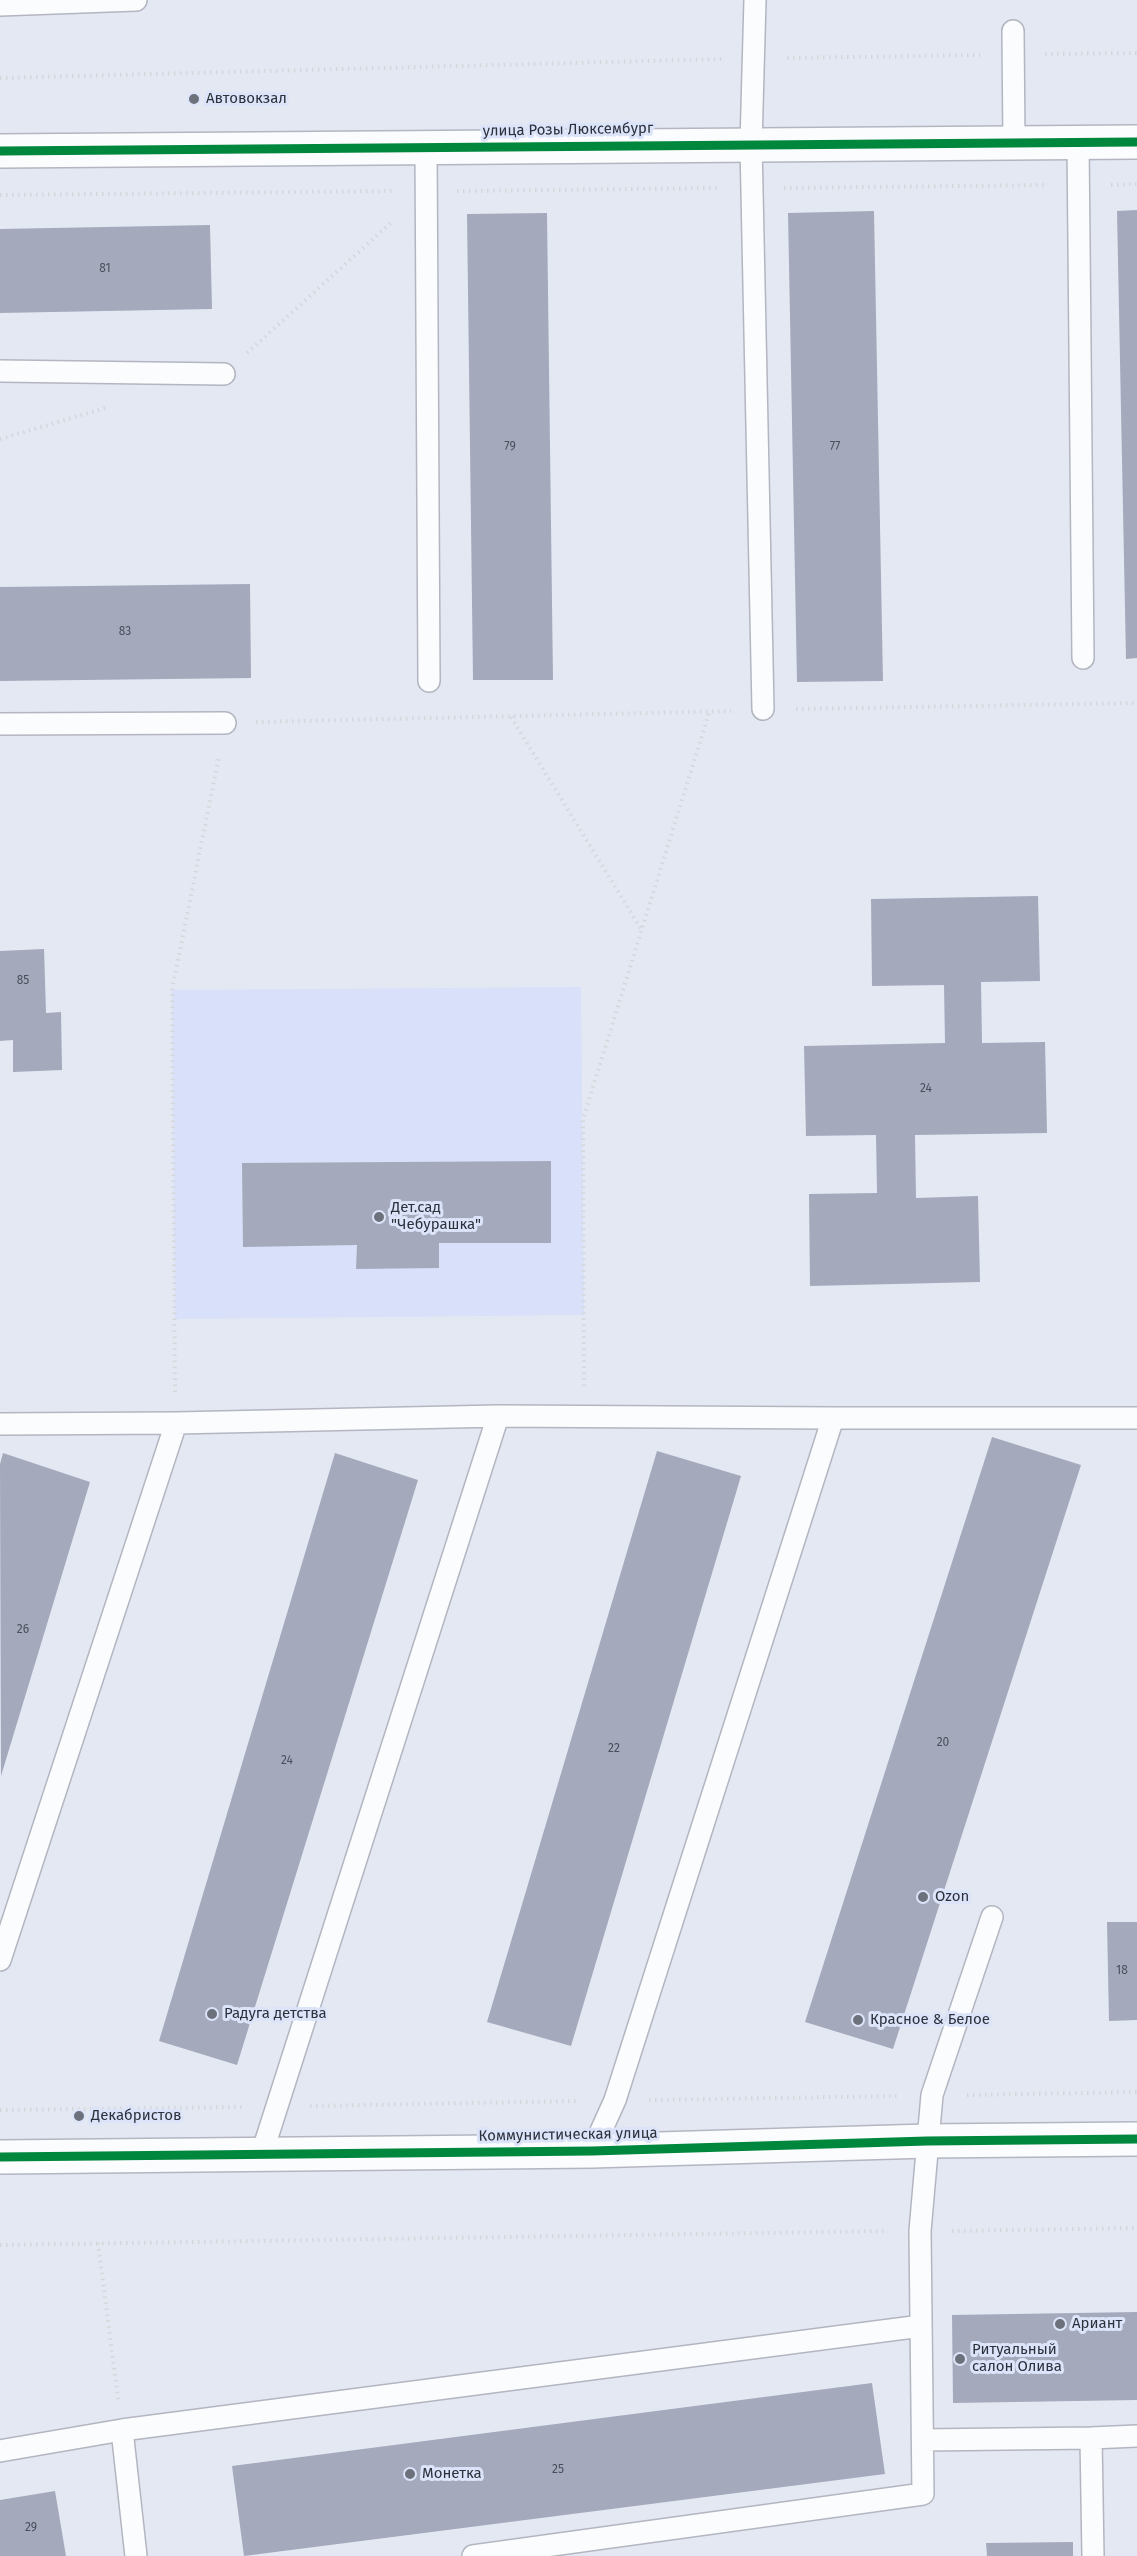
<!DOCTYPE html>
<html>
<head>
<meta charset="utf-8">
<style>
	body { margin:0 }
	canvas { display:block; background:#e3e8f3 }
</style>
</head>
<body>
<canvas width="1137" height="2556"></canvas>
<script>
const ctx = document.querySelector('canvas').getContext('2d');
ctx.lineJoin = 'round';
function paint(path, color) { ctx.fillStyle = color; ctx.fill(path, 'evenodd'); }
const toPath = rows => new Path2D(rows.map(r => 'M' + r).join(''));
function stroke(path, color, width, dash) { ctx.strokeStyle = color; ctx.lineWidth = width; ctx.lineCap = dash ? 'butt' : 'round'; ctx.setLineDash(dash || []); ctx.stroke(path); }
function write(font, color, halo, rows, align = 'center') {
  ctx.font = font + ' "Fira Sans",sans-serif'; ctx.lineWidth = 6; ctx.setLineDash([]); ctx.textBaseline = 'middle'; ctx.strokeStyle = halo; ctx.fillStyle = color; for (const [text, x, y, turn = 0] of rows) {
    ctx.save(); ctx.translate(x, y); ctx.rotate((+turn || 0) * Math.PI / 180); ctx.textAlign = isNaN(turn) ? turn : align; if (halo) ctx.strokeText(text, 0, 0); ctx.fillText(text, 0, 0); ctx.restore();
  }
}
const built = toPath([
	[581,987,584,1315,175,1319,172,990]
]);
const building = toPath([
	[1137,210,1137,658,1126,659,1117,211],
	[874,211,883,681,797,682,788,213],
	[547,213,553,680,473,680,467,214],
	[210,225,212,309,0,313,0,229],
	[250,584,251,678,0,681,0,587],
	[1038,896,1040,981,981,982,982,1043,1045,1042,1047,1133,915,1135,916,1198,978,1196,980,1282,810,1286,809,1194,877,1193,876,1135,806,1136,804,1046,945,1043,944,985,872,986,871,899],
	[44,949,46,1013,61,1012,62,1070,13,1072,13,1040,0,1041,0,951],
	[551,1161,551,1243,439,1243,439,1268,356,1269,357,1245,243,1247,242,1163],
	[992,1437,1081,1465,893,2049,805,2022],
	[657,1451,741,1476,571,2046,487,2022],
	[3,1453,90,1482,1,1776,0,1464],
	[335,1453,418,1480,237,2065,159,2041],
	[1107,1922,1137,1922,1137,2020,1109,2021],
	[1137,2312,1137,2400,953,2403,952,2315],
	[872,2383,885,2474,244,2556,232,2466],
	[55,2491,66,2556,0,2556,0,2500],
	[1073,2542,1073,2556,987,2556,986,2543]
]);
const path = toPath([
	[1045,54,1137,53],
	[787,58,980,55],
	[0,78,722,59],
	[1111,185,1137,184],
	[784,188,1046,185],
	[457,191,719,188],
	[0,195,395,191],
	[247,353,393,221],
	[0,439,109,407],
	[796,709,1137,703],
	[511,717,641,929],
	[256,722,731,711],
	[584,1386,583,1119,709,713],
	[175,1392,172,990,219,756],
	[967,2095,1137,2092],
	[649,2100,899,2096],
	[310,2106,578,2101],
	[0,2110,242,2107],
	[952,2231,1137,2228],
	[98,2243,118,2399],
	[0,2245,887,2231]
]);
const lane = toPath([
	[755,0,751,144,763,709],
	[0,5,136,0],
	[1013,31,1014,143],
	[1078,142,1083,658],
	[426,147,429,681],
	[0,371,224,374],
	[0,724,225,723],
	[498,1416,833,1418,615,2100,592,2151],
	[833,1418,1137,1418],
	[0,1424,176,1423,498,1416,262,2153],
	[0,1960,176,1423],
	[122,2430,921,2326],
	[1091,2438,1137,2436],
	[923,2440,1091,2438,1093,2556],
	[0,2451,122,2430,136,2556],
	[473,2556,923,2494,920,2231,932,2095,992,1917]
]);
const secondary = toPath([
	[0,151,1137,142],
	[0,2157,592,2151,927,2141,1137,2139]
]);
const cycleway = toPath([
	[0,151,1137,142],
	[0,2157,592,2151,927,2141,1137,2139]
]);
const markers = [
	[194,99,6,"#6d717c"],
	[379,1217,6,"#6d717c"],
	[923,1897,6,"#6d717c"],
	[212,2014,6,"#6d717c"],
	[858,2020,6,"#6d717c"],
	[79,2116,6,"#6d717c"],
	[1060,2324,6,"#6d717c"],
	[960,2359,6,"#6d717c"],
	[410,2474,6,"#6d717c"]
];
const numberNames = [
	["81",105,269],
	["79",510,447],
	["77",835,447],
	["83",125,632],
	["85",23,981],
	["24",926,1089],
	["26",23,1630],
	["20",943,1743],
	["22",614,1749],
	["24",287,1761],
	["18",1122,1971],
	["25",558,2470],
	["29",31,2528]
];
const poiNames = [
	["Автовокзал",206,99],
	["Дет.сад",391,1208],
	["\"Чебурашка\"",391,1225],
	["Ozon",935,1897],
	["Радуга детства",224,2014],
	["Красное & Белое",870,2020],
	["Декабристов",91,2116],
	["Ариант",1072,2324],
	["Ритуальный",972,2350],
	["салон Олива",972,2367],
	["Монетка",422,2474]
];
const streetNames = [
	["улица Розы Люксембург",568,130,-1],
	["Коммунистическая улица",568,2135,-1]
];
paint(built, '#d8e1f9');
paint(building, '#a4aabc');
stroke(lane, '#b3b6c0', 24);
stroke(secondary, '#b3b6c0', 36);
stroke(path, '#d5d7da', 4, [1.5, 4.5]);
stroke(lane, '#fbfcfd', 21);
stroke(secondary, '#fbfcfd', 33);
stroke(cycleway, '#00873e', 9);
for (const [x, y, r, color] of markers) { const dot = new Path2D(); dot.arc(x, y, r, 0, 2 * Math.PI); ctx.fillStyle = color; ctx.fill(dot); stroke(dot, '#dce4fa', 2); }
write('12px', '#4b4f5c', null, numberNames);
write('15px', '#2d313c', '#dce4fa', poiNames, 'left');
write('15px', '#2d313c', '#dce4fa', streetNames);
</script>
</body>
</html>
